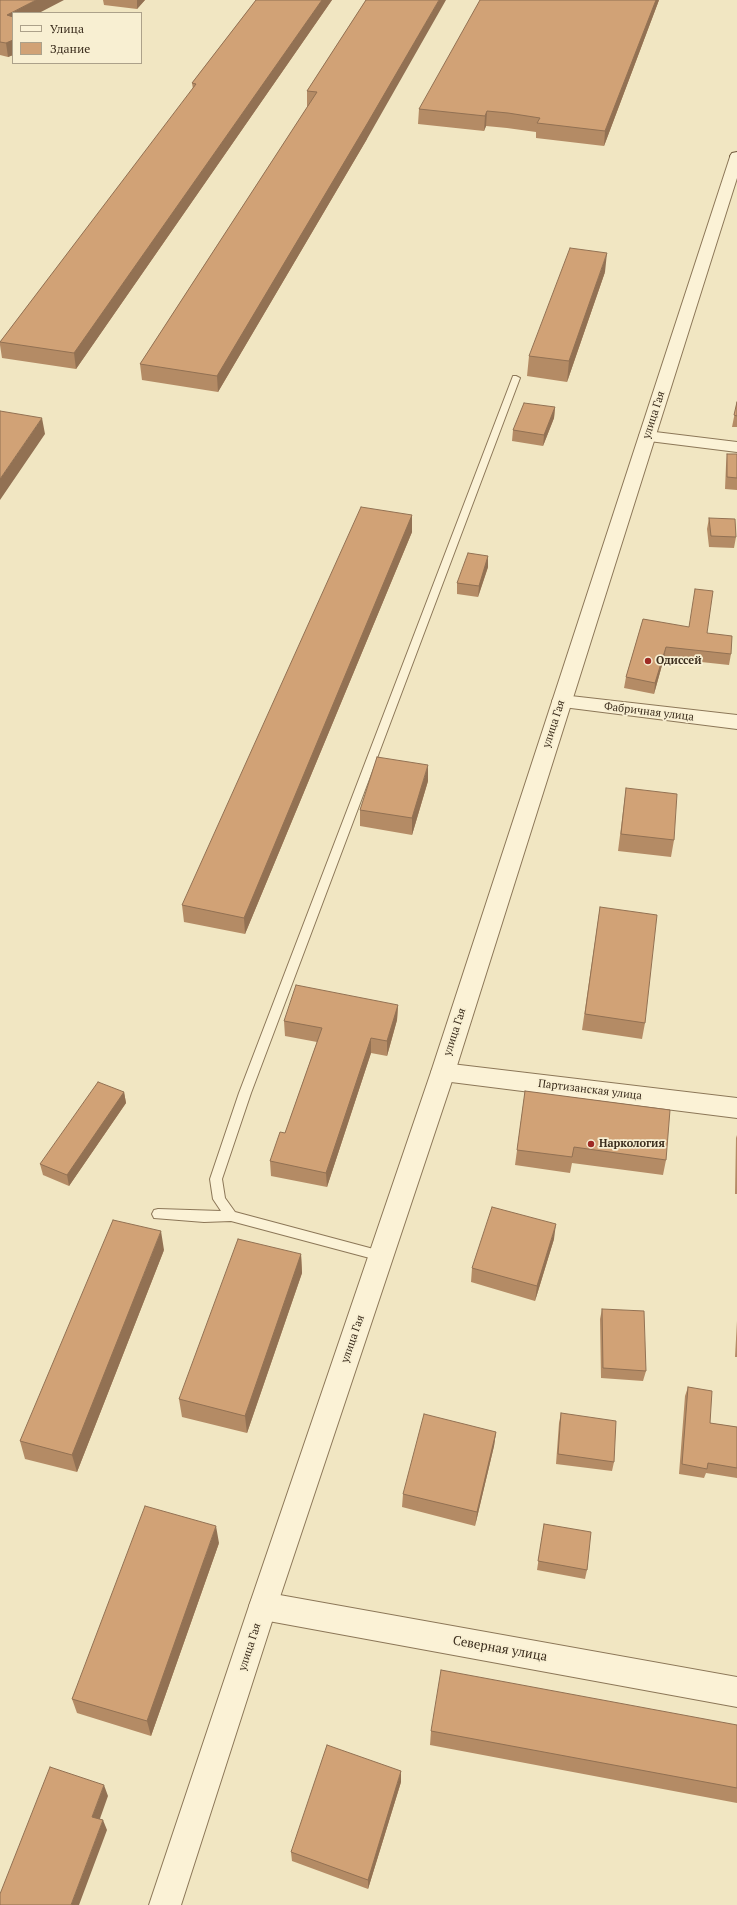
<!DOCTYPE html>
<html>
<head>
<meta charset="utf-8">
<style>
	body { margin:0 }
	#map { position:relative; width:737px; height:1905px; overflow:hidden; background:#f1e6c2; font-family:"PT Serif",serif }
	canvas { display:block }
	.legend { position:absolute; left:12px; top:12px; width:130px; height:52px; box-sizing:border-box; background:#f8efd2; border:1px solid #aca18a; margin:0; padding:5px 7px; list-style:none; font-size:12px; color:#3b2d1d }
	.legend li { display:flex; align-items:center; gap:8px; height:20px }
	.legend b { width:20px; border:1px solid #aca18a }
</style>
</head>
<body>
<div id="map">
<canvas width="737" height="1905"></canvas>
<ul class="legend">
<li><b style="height:5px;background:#fbf2d6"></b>Улица</li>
<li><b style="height:11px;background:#d1a276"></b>Здание</li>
</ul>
</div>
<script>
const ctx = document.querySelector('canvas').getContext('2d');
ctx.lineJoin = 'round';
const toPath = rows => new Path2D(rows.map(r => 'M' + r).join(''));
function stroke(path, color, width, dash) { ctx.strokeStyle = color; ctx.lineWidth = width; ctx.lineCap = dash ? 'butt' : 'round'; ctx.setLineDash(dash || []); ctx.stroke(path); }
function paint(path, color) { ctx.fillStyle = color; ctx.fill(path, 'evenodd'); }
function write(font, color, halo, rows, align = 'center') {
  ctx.font = font + ' "PT Serif",serif'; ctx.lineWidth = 3.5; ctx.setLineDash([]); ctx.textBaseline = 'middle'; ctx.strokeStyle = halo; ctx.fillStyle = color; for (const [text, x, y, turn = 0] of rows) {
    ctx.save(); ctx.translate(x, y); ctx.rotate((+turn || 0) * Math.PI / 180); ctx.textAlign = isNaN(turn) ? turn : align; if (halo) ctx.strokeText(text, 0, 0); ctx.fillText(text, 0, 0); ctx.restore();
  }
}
const service = toPath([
	[513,376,516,376,520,378,251,1093,222,1179,225,1198,235,1212,381,1251,385,1252,387,1256,385,1260,381,1261,231,1221,204,1222,154,1218,152,1214,154,1210,158,1209,221,1211,213,1199,210,1179,239,1093,513,376]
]);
const minor = toPath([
	[647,431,737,442,737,452,641,440,639,436,641,432,647,431],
	[562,695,737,715,737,729,555,706,552,701,555,696,562,695],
	[443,1063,737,1098,737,1118,443,1081,435,1079,431,1072,435,1065,443,1063],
	[263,1592,737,1677,737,1707,263,1620,253,1616,249,1606,253,1596,263,1592]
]);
const tertiary = toPath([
	[737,153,737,178,455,1072,277,1606,181,1905,149,1905,249,1606,431,1072,730,157,732,154,737,153]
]);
const secondary = toPath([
	[737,152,737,161,732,160,730,156,732,153,737,152]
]);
const wall = toPath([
	[0,0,13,13,13,55,8,57,0,55],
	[103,0,145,0,137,9,104,5],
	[256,0,332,0,76,369,2,358,0,345,0,342,193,89,192,83],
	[366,0,367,139,218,392,142,380,140,364,308,106,307,106,307,91],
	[659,0,604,146,536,138,536,132,507,128,486,126,484,131,418,124,419,109],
	[605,272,567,382,527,376,529,356],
	[737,402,737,427,732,427],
	[555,407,554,418,543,446,512,441,513,430],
	[727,454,737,454,737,490,725,489,726,465],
	[412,515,412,532,245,934,184,922,182,905],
	[709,518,736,537,734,548,709,547,707,529],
	[488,556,488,567,478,597,457,594,457,583],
	[643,619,707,633,731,654,729,665,664,658,654,694,624,688,626,677],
	[428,781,412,835,360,826,360,810],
	[626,788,674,840,671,857,618,851],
	[600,907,645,1023,642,1039,582,1030],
	[398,1005,397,1020,387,1056,371,1053,327,1187,271,1176,270,1161,285,1133,317,1042,285,1036,284,1021],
	[525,1091,666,1160,663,1175,572,1163,570,1173,515,1165],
	[124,1092,126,1103,69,1186,43,1175,40,1164],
	[737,1135,737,1194,735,1194,736,1138],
	[554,1239,535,1301,471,1282,472,1268],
	[164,1250,77,1472,25,1459,20,1441],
	[301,1254,302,1273,247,1433,182,1417,179,1399],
	[602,1309,646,1371,643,1381,601,1378,600,1319],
	[737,1321,737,1357,735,1357],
	[688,1387,710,1423,737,1427,737,1478,706,1473,704,1478,679,1474,685,1396],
	[561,1413,614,1462,612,1471,556,1464,559,1423],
	[496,1432,494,1446,475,1526,402,1507,403,1494],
	[544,1524,587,1570,585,1579,537,1570],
	[219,1543,151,1736,77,1713,72,1699],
	[737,1725,737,1803,430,1745,431,1731],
	[401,1782,368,1889,292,1861,291,1852]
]);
const shadedWall = toPath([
	[36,0,64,0,39,13,13,13,13,26,7,15],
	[137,0,145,0,137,9],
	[322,0,332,0,76,369,74,353],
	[439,0,446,0,367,139,218,392,217,376],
	[656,0,659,0,604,146,605,131],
	[13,40,13,55,8,57,6,43],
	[487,111,486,126,484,131,485,116],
	[607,253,605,272,567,382,569,361],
	[555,407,554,418,543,446,544,435],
	[42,418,45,434,0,500,0,479],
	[412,515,412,532,245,934,244,918],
	[488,556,488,567,478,597,479,586],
	[666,647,664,658,654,694,655,683],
	[428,765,428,781,412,835,412,818],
	[398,1005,397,1020,387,1056,387,1041],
	[371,1038,371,1053,327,1187,326,1173],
	[124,1092,126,1103,69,1186,67,1175],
	[556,1224,554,1239,535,1301,537,1286],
	[161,1231,164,1250,77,1472,72,1455],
	[301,1254,302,1273,247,1433,245,1416],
	[496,1432,494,1446,475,1526,477,1512],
	[216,1526,219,1543,151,1736,147,1721],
	[401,1771,401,1782,368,1889,368,1880],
	[104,1785,108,1796,97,1827,92,1817],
	[103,1820,107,1830,79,1905,71,1905]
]);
const building = toPath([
	[0,0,36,0,7,15,13,17,13,40,6,43,0,42,0,0],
	[256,0,322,0,74,353,0,342,196,84,192,83,256,0],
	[366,0,439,0,367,124,217,376,140,364,317,92,307,91,366,0],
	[480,0,656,0,605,131,537,123,540,118,508,113,487,111,485,116,419,109,480,0],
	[570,248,607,253,569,361,529,356,570,248],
	[737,402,737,416,734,415,737,402],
	[524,403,555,407,544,435,513,430,524,403],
	[0,411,42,418,0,479,0,411],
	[727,454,737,454,737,478,727,477,727,454],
	[361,507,412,515,244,918,182,905,361,507],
	[709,518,735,519,736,537,711,536,709,518],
	[468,553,488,556,479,586,457,583,468,553],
	[695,589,713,591,707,633,732,636,731,654,666,647,655,683,626,677,643,619,689,627,695,589],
	[377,757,428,765,412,818,360,810,377,757],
	[626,788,677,794,674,840,621,834,626,788],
	[600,907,657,915,645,1023,585,1014,600,907],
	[296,985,398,1005,387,1041,371,1038,326,1173,270,1161,280,1132,285,1133,322,1028,284,1021,296,985],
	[98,1082,124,1092,67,1175,40,1164,98,1082],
	[525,1091,670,1110,666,1160,574,1147,572,1157,517,1150,525,1091],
	[492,1207,556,1224,537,1286,472,1268,492,1207],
	[113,1220,161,1231,72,1455,20,1441,113,1220],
	[238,1239,301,1254,245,1416,179,1399,238,1239],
	[602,1309,644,1311,646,1371,603,1368,602,1309],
	[688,1387,712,1391,710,1423,737,1427,737,1468,708,1463,707,1469,682,1464,688,1387],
	[561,1413,616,1421,614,1462,558,1454,561,1413],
	[424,1414,496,1432,477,1512,403,1494,424,1414],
	[145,1506,216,1526,147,1721,72,1699,145,1506],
	[544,1524,591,1532,587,1570,538,1561,544,1524],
	[441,1670,737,1725,737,1788,431,1731,441,1670],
	[327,1745,401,1771,368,1880,291,1852,327,1745],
	[50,1767,104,1785,92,1817,103,1820,71,1905,0,1905,0,1894,50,1767]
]);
const markers = [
	[648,661,4,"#9f2b24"],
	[591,1144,4,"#9f2b24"]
];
const streetNames = [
	["улица Гая",654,415,-72],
	["Фабричная улица",649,712,7],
	["улица Гая",554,724,-72],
	["улица Гая",455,1032,-72],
	["Партизанская улица",590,1090,7],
	["улица Гая",353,1339,-71],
	["улица Гая",250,1647,-72]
];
const poiNames = [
	["Одиссей",656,661],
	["Наркология",599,1144]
];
const nearStreetnames = [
	["Северная улица",500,1649,10]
];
stroke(service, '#8c7758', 2);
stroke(minor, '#8c7758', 2);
stroke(tertiary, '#8c7758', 2);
stroke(secondary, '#6e583b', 2);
paint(service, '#fbf2d6');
paint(minor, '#fbf2d6');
paint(tertiary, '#fbf2d6');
paint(secondary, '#fbf2d6');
paint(wall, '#b48b65');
paint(shadedWall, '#927153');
paint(building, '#d1a276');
stroke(building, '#927153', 1);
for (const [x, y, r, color] of markers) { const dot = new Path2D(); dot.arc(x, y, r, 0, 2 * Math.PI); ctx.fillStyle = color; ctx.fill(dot); stroke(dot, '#f8efd2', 1.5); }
write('11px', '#3b2d1d', '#f8efd2', streetNames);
write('bold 11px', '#3b2d1d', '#f8efd2', poiNames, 'left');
write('13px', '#3b2d1d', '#f8efd2', nearStreetnames);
</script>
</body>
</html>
